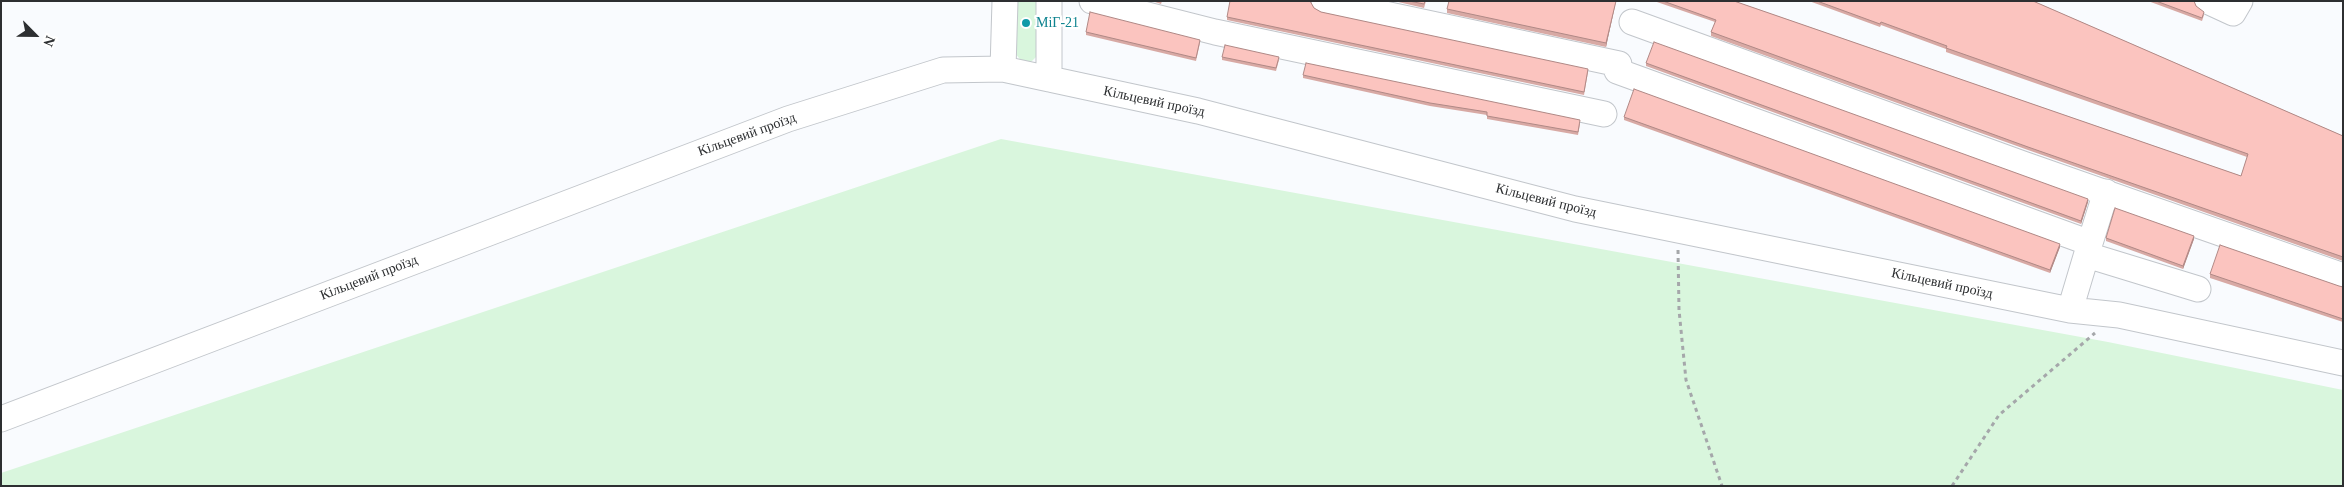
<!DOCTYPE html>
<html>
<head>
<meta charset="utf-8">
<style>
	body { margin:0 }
	#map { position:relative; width:2344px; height:487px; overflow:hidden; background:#f9fbfe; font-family:"Times New Roman",serif }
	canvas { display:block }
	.frame { position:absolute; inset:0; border:2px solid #2d2f31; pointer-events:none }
	.north { position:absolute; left:10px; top:10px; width:50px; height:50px; -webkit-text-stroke:4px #fff; paint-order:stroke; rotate:113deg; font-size:14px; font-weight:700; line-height:20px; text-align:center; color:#2d2f31 }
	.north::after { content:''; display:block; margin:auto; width:18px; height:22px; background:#2d2f31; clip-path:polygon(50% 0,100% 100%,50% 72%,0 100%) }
</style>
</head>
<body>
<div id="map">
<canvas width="2344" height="487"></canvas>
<div class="frame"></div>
<div class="north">N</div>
</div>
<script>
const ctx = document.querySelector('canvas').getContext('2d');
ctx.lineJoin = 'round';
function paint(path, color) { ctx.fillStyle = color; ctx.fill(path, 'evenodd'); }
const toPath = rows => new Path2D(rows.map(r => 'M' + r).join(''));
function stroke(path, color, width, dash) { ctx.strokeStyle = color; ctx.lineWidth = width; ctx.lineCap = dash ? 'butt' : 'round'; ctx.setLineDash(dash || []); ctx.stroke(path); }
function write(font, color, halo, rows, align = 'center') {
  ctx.font = font + ' "Times New Roman",serif'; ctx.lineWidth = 4.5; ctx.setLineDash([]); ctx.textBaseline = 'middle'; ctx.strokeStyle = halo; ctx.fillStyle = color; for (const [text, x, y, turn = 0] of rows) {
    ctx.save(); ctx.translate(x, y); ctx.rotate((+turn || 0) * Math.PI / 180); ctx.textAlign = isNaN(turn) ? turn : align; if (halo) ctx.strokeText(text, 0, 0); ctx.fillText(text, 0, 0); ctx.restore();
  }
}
const green = toPath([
	[1005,1,1049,1,1049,44,1026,67,1004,39],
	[1001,139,2108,342,2343,390,2343,486,1,486,1,473]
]);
const path = toPath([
	[1678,250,1679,310,1686,380,1722,486],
	[1952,486,1999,415,2095,333]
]);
const minor = toPath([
	[1092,1,1215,32,1604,114],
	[1324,1,1619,64],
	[2207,1,2233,13,2240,1],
	[1632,22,2023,164,2343,276],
	[1003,69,1005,1],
	[1617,71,2090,243,2106,192],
	[1049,79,1049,1],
	[2087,255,2198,289],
	[2070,310,2090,243],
	[1,419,788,119,943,70,1003,69,1198,111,1575,209,2070,310,2119,315,2343,363]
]);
const wall = toPath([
	[1152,1,1162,1,1161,4],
	[1394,1,1426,1,1424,8],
	[1616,1,1606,47,1447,13,1447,9],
	[1654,1,1734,1,2241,176,2247,157,1946,52,1946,49,1881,25,1880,27,1809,1,2033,1,2343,136,2343,261,2028,150,1711,36,1711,32,1715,22],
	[2148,1,2194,1,2196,6,2204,15,2202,21],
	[1314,8,1321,12,1588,72,1584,95,1227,20,1227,17],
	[1086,32,1200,43,1196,61,1086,35],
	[1222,57,1279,60,1276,71,1222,60],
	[1646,63,2088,202,2081,224,1646,66],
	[1303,75,1580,124,1578,135,1487,119,1487,115,1430,106,1303,78],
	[1624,117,2060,247,2050,273,1624,120],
	[2106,238,2194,239,2183,269,2106,241],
	[2210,274,2343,287,2343,322,2210,278]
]);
const shadedWall = toPath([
	[1616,1,1606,47,1606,43],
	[2088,199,2088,202,2081,224,2081,221],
	[2194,236,2194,239,2183,269,2183,266],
	[2060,244,2060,247,2050,273,2050,270]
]);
const building = toPath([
	[1230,1,1310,1,1314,8,1321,12,1588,69,1584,92,1227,17,1230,1],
	[1409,1,1425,1,1424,4,1409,1],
	[1449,1,1616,1,1606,43,1447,9,1449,1],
	[1663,1,1734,1,2241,176,2248,154,1946,48,1947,46,1881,22,1880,24,1817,1,2033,1,2343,136,2343,257,2028,147,1711,32,1716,20,1663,1],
	[2156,1,2194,1,2196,6,2204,12,2202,18,2156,1],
	[1090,12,1200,40,1196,58,1086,32,1090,12],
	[1654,42,2088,199,2081,221,1646,63,1654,42],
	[1225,45,1279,57,1276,68,1222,57,1225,45],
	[1306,63,1580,120,1578,132,1487,116,1487,112,1430,103,1303,75,1306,63],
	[1634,89,2060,244,2050,270,1624,117,1634,89],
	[2115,208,2194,236,2183,266,2106,238,2115,208],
	[2220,245,2339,286,2343,287,2343,319,2210,274,2220,245]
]);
const markers = [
	[1026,23,5,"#0f9aa8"]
];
const cultureNames = [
	["МіГ-21",1036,23]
];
const streetNames = [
	["Кільцевий проїзд",1154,102,12],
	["Кільцевий проїзд",747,135,-20],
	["Кільцевий проїзд",1546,201,14],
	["Кільцевий проїзд",369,278,-21],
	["Кільцевий проїзд",1942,284,12]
];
paint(green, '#d9f6dd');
stroke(minor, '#c2c6cb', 27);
stroke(path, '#a5a7aa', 3, [4, 4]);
stroke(minor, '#fff', 25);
paint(wall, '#d8a9a4');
paint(shadedWall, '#b08986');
paint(building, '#fbc4bf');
stroke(building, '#b08986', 1);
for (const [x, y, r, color] of markers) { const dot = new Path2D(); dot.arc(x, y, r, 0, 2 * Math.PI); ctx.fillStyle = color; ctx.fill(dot); stroke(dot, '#fff', 2); }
write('14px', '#0d838f', '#fff', cultureNames, 'left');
write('14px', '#2d2f31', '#fff', streetNames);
</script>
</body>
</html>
